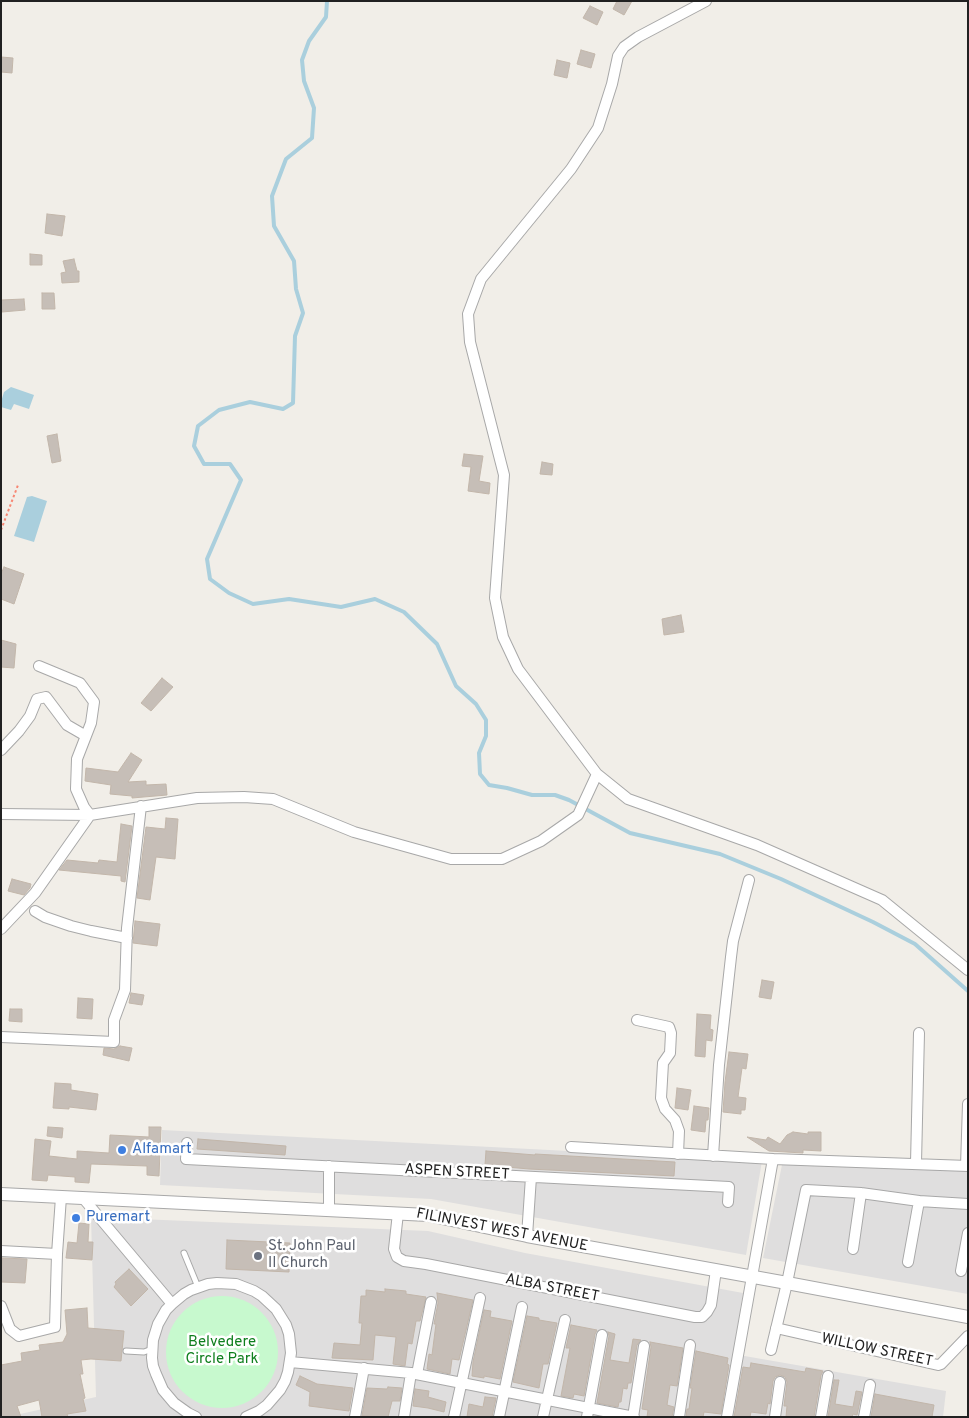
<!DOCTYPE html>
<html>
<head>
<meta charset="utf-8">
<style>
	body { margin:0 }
	#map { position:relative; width:969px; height:1418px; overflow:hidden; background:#f1eee8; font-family:Overpass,sans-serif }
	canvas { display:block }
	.frame { position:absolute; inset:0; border:2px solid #212121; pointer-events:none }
</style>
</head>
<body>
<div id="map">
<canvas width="969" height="1418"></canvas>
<div class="frame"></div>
</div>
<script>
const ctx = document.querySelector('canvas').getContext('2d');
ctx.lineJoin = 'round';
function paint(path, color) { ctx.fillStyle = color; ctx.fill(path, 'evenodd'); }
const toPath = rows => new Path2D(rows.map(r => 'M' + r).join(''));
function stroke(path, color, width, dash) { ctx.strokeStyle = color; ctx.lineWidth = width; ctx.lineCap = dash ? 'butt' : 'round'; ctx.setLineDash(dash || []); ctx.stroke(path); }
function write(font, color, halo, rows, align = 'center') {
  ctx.font = font + ' Overpass,sans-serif'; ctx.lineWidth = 5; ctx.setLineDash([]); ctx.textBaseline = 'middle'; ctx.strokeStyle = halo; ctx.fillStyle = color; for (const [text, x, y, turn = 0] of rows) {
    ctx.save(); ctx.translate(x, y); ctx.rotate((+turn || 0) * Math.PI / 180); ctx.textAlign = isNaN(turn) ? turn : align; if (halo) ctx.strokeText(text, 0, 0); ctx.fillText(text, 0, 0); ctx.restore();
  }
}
const residential = toPath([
	[162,1130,762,1161,746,1255,431,1199,160,1185],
	[783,1160,968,1170,968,1294,763,1258],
	[91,1217,428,1231,525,1253,743,1293,733,1354,946,1391,943,1417,7,1417,96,1397]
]);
const park = toPath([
	'166 1352a56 56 0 1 1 112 0a56 56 0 1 1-112 0Z'
]);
const water = toPath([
	[11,387,34,395,29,409,14,404,11,410,1,407,1,402,4,392],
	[32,496,47,501,34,542,14,536,27,497]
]);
const stream = toPath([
	[327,1,326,17,309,41,302,60,304,81,314,108,312,138,286,159,272,196,274,226,294,261,296,289,303,313,295,336,293,403,283,409,250,402,219,410,198,426,194,446,204,464,230,464,241,480,207,559,210,579,229,593,253,604,289,599,341,607,375,599,404,612,437,644,456,686,476,704,486,720,486,736,479,753,480,774,489,785,507,788,532,795,555,795,569,800,630,833,720,854,781,879,873,922,915,944,968,991]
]);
const building = toPath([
	[617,1,632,1,624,15,613,9,617,1],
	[590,6,603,12,597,25,583,18,590,6],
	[581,50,595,54,591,68,577,64,581,50],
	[1,57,13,58,12,73,1,72,1,57],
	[557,60,570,63,567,78,554,75,557,60],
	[47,214,65,216,62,236,45,233,47,214],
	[30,254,42,255,42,265,30,265,30,254],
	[74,259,77,271,79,271,79,282,62,283,61,273,66,272,63,261,74,259],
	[42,293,54,293,55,309,42,309,42,293],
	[24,299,25,310,2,312,1,300,24,299],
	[57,434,61,461,52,463,47,436,57,434],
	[464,454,483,456,479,481,490,483,489,494,468,491,471,467,462,466,464,454],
	[542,462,553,464,552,475,540,474,542,462],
	[4,567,24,574,14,604,1,599,1,574,4,567],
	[681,615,684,632,664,635,662,619,681,615],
	[1,640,16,644,14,668,1,667,1,640],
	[162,678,173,687,151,711,141,703,162,678],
	[131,753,142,760,128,782,146,781,146,785,166,784,167,795,132,798,132,796,110,794,111,785,85,781,86,768,118,772,131,753],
	[166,818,178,819,175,859,156,857,150,900,137,898,146,827,165,829,166,818],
	[121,824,132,826,125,882,121,881,121,876,59,870,67,860,98,863,99,860,117,862,121,824],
	[12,879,31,884,30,888,24,895,8,891,12,879],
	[135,921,160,924,157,946,133,943,135,921],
	[762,980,774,982,771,999,759,997,762,980],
	[131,993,144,995,142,1005,129,1003,131,993],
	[78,998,93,999,92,1019,77,1018,78,998],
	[10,1009,22,1009,22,1022,9,1021,10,1009],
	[697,1014,711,1015,710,1029,713,1030,712,1041,706,1040,705,1057,695,1056,697,1014],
	[120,1046,132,1048,129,1061,103,1055,104,1048,114,1049,120,1046],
	[729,1052,748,1054,746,1069,742,1068,738,1097,746,1098,745,1110,741,1110,741,1114,723,1112,725,1082,729,1052],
	[55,1083,71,1084,71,1090,98,1094,96,1110,69,1107,69,1109,53,1108,55,1083],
	[677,1088,691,1090,688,1110,675,1108,677,1088],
	[694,1106,709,1108,708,1120,706,1120,705,1132,691,1130,694,1106],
	[48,1127,63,1128,62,1138,47,1136,48,1127],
	[149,1127,161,1127,159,1176,147,1175,147,1166,91,1164,89,1183,75,1182,75,1177,48,1175,47,1181,32,1180,35,1139,51,1141,49,1156,77,1159,77,1151,109,1153,110,1135,149,1137,149,1127],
	[793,1132,808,1134,808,1132,821,1132,821,1151,803,1150,803,1153,769,1151,747,1137,766,1140,768,1137,780,1144,787,1135,793,1132],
	[198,1139,286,1146,285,1155,197,1149,198,1139],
	[486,1151,535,1155,535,1154,675,1162,674,1176,529,1169,485,1165,486,1151],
	[79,1223,89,1224,88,1242,93,1242,92,1260,66,1258,68,1242,77,1243,79,1223],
	[227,1240,290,1243,289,1272,226,1269,227,1240],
	[2,1258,27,1259,25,1283,1,1282,2,1258],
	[129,1269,148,1289,131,1306,114,1287,116,1284,115,1282,129,1269],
	[385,1289,406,1291,406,1294,426,1297,420,1321,416,1321,412,1344,408,1343,405,1366,393,1364,396,1337,375,1335,373,1360,332,1358,334,1343,360,1345,362,1323,359,1323,361,1296,366,1296,366,1290,385,1292,385,1289],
	[437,1293,473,1300,459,1360,452,1359,450,1374,427,1369,429,1354,432,1355,436,1324,434,1324,438,1303,437,1293],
	[87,1308,88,1328,124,1331,121,1361,91,1359,81,1360,83,1374,80,1374,85,1398,83,1399,86,1411,67,1414,68,1417,42,1417,39,1400,17,1406,21,1417,1,1417,1,1365,22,1361,21,1353,40,1350,39,1345,63,1342,67,1334,65,1310,87,1308],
	[484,1310,491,1311,490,1317,512,1321,500,1379,484,1376,484,1378,472,1376,473,1362,484,1310],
	[527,1316,539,1318,539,1320,557,1323,548,1364,543,1364,539,1388,513,1382,527,1316],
	[571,1325,597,1330,595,1334,584,1396,574,1394,573,1398,561,1396,570,1348,566,1348,571,1325],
	[608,1332,615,1334,610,1360,629,1363,633,1339,641,1340,637,1345,631,1383,628,1383,627,1389,623,1388,621,1402,619,1402,618,1407,597,1403,609,1336,608,1332],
	[650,1342,683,1348,677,1386,670,1385,667,1405,674,1407,672,1417,647,1417,648,1410,642,1409,651,1347,650,1342],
	[696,1351,728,1358,727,1364,729,1365,721,1414,704,1412,703,1417,686,1417,687,1409,689,1409,692,1388,690,1388,696,1351],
	[751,1363,805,1372,806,1368,823,1371,821,1375,814,1417,786,1417,787,1406,784,1406,787,1382,785,1377,780,1375,775,1377,773,1381,770,1404,768,1403,766,1414,751,1412,750,1417,734,1417,743,1367,750,1368,751,1363],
	[300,1376,317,1384,353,1388,349,1411,309,1406,310,1392,296,1385,300,1376],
	[834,1380,839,1380,835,1404,853,1407,856,1391,862,1392,857,1415,853,1414,852,1417,828,1417,834,1380],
	[388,1387,402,1388,400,1401,392,1401,388,1417,362,1416,367,1388,387,1389,388,1387],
	[415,1389,429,1391,428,1397,446,1402,444,1412,428,1408,413,1406,415,1389],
	[875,1394,934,1405,932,1417,871,1417,875,1394],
	[485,1397,496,1398,492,1417,467,1417,469,1404,483,1407,485,1397]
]);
const path = toPath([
	[1,530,18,485]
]);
const service = toPath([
	[184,1253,198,1287],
	[126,1351,144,1352,152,1349]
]);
const minor = toPath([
	[706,1,638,37,624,47,618,56,612,84,598,128,571,169,481,279,468,314,470,342,504,475,495,598,503,637,518,669,597,774,628,799,757,845,882,900,968,970],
	[39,666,80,683,94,702,91,723,77,759,76,789,84,807,90,815,197,798,244,797,273,799,354,832,451,859,502,859,541,841,578,815,597,774],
	[1,750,19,731,30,716,37,699,46,697,67,725,86,736],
	[1,814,90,815],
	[35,911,45,917,71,926,91,931,127,938],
	[1,929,35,893,90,815],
	[637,1020,669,1027,671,1033,670,1053,663,1063,661,1098,665,1109,675,1120,679,1131,678,1154],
	[1,1037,114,1042,114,1020,125,990,127,928,141,806],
	[187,1143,186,1159,729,1187,728,1202],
	[571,1147,773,1159],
	[713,1156,719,1065,731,957,733,941,749,880],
	[916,1163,919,1033],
	[329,1166,329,1210],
	[966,1166,968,1104],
	[83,1198,172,1304],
	[398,1213,394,1249,397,1257,404,1261,426,1264,695,1317,702,1317,707,1312,711,1305,716,1270],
	[527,1236,531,1177],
	[853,1249,861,1193],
	[1,1251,57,1254],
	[908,1262,919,1201],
	[961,1271,968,1233],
	[1,1306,10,1329,19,1336,55,1327,57,1254,61,1197],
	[776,1328,938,1365,941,1364,968,1336],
	[771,1350,787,1283,806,1190,861,1193,919,1201,968,1204],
	[290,1362,411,1373,634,1417],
	[417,1374,431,1302],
	[196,1417,188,1413,174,1403,163,1390,156,1374,153,1366,152,1358,153,1340,158,1324,166,1310,172,1304,184,1294,191,1290,208,1284,217,1283,236,1284,254,1291,262,1296,276,1309,286,1325,289,1334,291,1353,288,1372,285,1381,280,1390,267,1405,259,1411,246,1417],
	[355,1417,364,1368],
	[404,1417,411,1373],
	[454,1417,480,1298],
	[499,1417,522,1307],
	[543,1417,565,1320],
	[587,1417,602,1335],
	[633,1417,644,1346],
	[679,1417,690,1345],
	[727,1417,773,1159,968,1166],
	[775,1417,780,1382],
	[821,1417,828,1376],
	[864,1417,870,1385]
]);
const tertiary = toPath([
	[1,1194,428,1215,527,1236,787,1283,968,1317]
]);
const markers = [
	[122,1150,5,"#3f7fe0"],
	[76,1218,5,"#3f7fe0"],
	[258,1256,5,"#6b7280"]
];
const shopNames = [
	["Alfamart",132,1150],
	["Puremart",86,1218]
];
const streetNames = [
	["ASPEN STREET",457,1173,3],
	["FILINVEST WEST AVENUE",502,1231,11],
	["ALBA STREET",552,1289,11],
	["WILLOW STREET",877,1351,12]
];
const worshipNames = [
	["St. John Paul",268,1247],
	["II Church",268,1264]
];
const parkNames = [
	["Belvedere",222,1343],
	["Circle Park",222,1360]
];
paint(residential, '#dfdede');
paint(park, '#c7f9ce');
paint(water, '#aacfdd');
stroke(stream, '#aacfdd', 4);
paint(building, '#c6beb7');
stroke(building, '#c2b6aa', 1);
stroke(service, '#a8a8a8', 7);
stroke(minor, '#a8a8a8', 12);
stroke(tertiary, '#a8a8a8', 14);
stroke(path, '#f78773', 2, [2.5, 2.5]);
stroke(service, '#fff', 5);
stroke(minor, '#fff', 10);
stroke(tertiary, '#fff', 12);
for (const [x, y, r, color] of markers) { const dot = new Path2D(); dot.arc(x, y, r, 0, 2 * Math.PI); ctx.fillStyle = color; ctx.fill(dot); stroke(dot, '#fff', 2); }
write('15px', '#366cbe', '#fff', shopNames, 'left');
write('15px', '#212121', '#fff', streetNames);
write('15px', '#5b616d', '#fff', worshipNames, 'left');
write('15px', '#0f7f1e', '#fff', parkNames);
</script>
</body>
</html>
